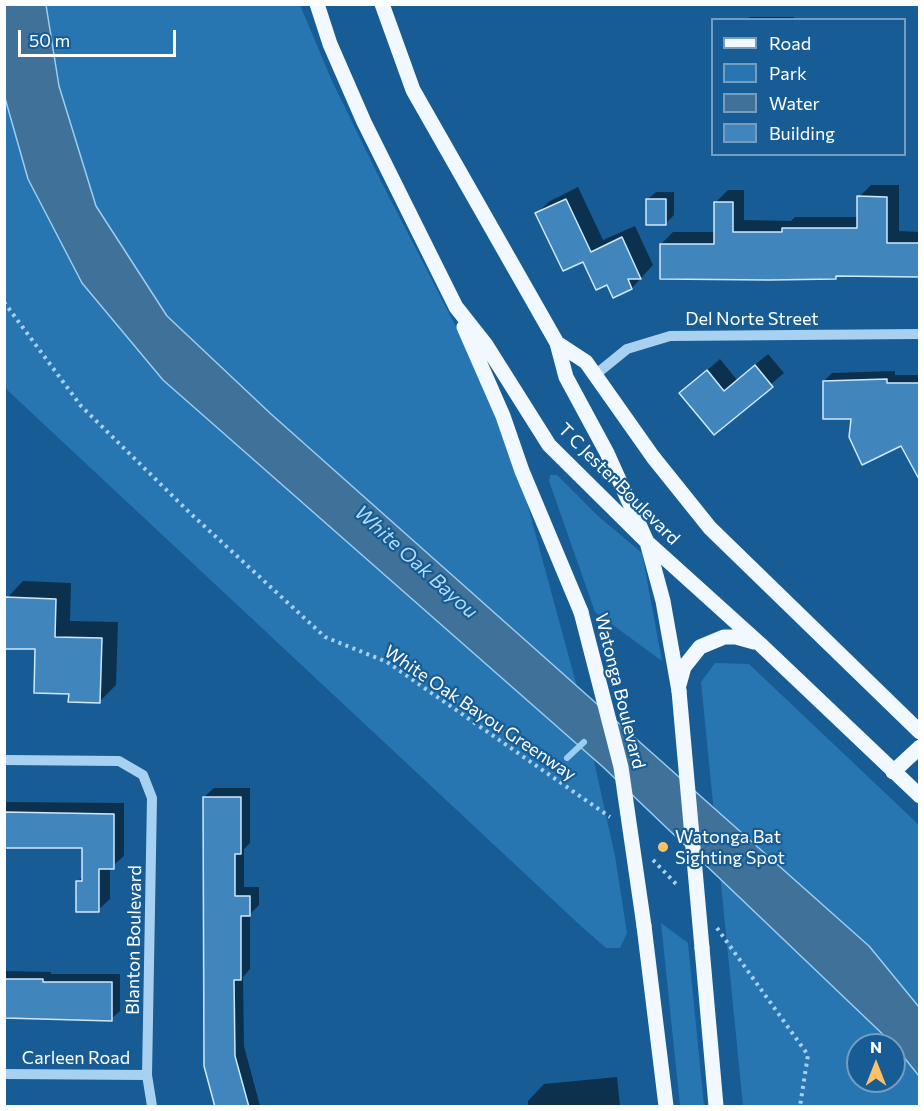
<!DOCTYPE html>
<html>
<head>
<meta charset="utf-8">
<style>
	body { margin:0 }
	#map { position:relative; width:924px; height:1111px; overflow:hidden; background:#175c94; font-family:Commissioner,sans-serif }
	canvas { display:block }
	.frame { position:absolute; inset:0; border:6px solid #fff; pointer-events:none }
	.legend { position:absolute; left:711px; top:18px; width:195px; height:138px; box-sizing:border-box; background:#175c94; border:2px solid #749dbf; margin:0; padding:8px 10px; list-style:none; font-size:18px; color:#fff }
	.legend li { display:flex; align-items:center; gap:12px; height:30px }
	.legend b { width:30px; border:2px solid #749dbf }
	.north { position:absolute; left:846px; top:1033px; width:60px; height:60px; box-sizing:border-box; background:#175c94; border:2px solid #749dbf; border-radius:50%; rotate:0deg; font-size:16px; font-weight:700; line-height:24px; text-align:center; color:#fff }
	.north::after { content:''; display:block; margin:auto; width:21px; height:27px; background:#ffc167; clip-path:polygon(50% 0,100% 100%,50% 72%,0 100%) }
	.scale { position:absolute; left:18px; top:30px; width:158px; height:27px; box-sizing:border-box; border:3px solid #fff; border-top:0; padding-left:8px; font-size:18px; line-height:21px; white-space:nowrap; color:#fff; -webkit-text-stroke:4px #175c94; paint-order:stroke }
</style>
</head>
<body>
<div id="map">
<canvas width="924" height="1111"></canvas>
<div class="frame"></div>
<ul class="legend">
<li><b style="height:8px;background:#f1f8ff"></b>Road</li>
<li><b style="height:16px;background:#2775b1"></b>Park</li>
<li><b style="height:16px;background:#407299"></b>Water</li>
<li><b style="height:16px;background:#4086bc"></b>Building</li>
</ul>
<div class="north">N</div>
<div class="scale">50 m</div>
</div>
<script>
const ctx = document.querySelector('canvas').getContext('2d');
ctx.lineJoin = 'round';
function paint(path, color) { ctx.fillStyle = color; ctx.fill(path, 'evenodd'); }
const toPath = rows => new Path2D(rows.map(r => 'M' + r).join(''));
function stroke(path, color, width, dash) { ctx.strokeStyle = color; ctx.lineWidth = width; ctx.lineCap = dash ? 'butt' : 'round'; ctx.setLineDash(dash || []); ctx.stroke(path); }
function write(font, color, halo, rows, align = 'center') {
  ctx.font = font + ' Commissioner,sans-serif'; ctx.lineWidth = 4.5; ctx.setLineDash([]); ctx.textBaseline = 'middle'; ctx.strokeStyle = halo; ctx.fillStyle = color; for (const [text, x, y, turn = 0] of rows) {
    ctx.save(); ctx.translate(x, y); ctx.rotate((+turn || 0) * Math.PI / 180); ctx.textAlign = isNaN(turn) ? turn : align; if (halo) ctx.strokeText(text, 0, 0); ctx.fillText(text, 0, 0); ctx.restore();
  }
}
const green = toPath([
	[4,5,300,5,332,81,382,183,485,383,523,488,580,698,615,856,627,933,620,948,606,948,583,928,5,388],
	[550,475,557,475,598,516,642,553,662,661,595,612,549,481],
	[715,663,749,664,919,825,919,1106,743,1106,701,682],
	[858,1045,894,1045,894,1081,858,1081],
	[661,923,688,943,704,1106,680,1106]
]);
const water = toPath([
	[5,5,46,5,59,86,96,206,167,316,271,414,869,946,919,1007,919,1076,894,1045,603,767,163,380,82,283,28,179,5,98,5,5]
]);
const shadow = toPath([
	[749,17,794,17,794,20,747,20],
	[871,185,899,185,899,231,920,232,920,276,661,277,661,244,673,232,715,232,716,202,728,190,744,190,744,220,791,221,795,217,858,217,859,197],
	[578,187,603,240,635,226,653,265,632,288,614,296,608,283,537,213,550,201],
	[656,192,674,192,674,215,666,223,647,200],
	[768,354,784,373,714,433,681,393,720,359,737,380],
	[895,371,895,375,920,375,920,463,902,444,853,418,824,381,832,373],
	[23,581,71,583,70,621,118,622,116,685,100,701,70,693,37,648,7,598],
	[214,788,250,788,250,843,244,849,244,887,259,887,259,905,250,914,250,969,243,977,244,1046,260,1106,217,1106,204,797],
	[4,802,124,803,124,856,110,868,110,899,98,910,78,881,83,876,83,847,4,847],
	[4,971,51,972,51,974,120,974,120,1011,111,1019,4,1016],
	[617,1077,620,1106,528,1106,528,1101,544,1084]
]);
const stream = toPath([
	[567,758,584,742]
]);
const building = toPath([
	[857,196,887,197,887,243,920,243,920,277,836,276,836,279,769,280,660,279,660,244,714,244,714,202,733,202,733,232,782,232,782,228,857,228,857,196],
	[566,199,591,252,622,237,641,279,628,279,632,289,613,298,607,285,596,290,583,262,563,271,535,213,566,199],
	[646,199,666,199,666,225,646,225,646,199],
	[755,365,773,387,714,435,679,393,707,370,724,391,755,365],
	[887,379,887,383,920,383,920,481,901,446,862,465,849,437,851,419,823,419,823,381,887,379],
	[5,597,56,599,55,637,102,638,100,703,68,702,69,694,34,693,35,649,4,649,5,597],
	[203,797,241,797,241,854,235,854,235,896,250,896,250,916,241,916,241,980,234,980,235,1056,249,1107,215,1107,204,1066,203,797],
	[4,812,114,814,114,869,99,869,99,912,76,912,76,881,82,881,82,848,4,848,4,812],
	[4,979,43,979,43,982,112,982,112,1021,4,1018,4,979]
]);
const path = toPath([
	[4,302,81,406,190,513,325,637,387,662,610,817],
	[653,860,679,887],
	[717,928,808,1055,800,1106]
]);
const minor = toPath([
	[595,375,627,349,670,336,920,334],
	[4,760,119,761,143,775,152,798,147,1075,152,1106],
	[4,1074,147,1075]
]);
const major = toPath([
	[317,4,330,44,364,122,456,307,486,345,549,445,647,542,760,644,920,796],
	[382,4,413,90,557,343,586,362,653,457,710,528,920,732],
	[464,327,503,416,522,471,581,612],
	[557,343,566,377,607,453,647,542,663,601,679,691],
	[679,685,684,667,700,647,724,637,736,637,754,642],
	[893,772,920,747],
	[644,926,666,1106],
	[702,948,716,1106]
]);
const majorBridge = toPath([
	[581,612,621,767,644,926],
	[679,691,702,948]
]);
const markers = [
	[663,847,6,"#ffc167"]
];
const streetNames = [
	["Del Norte Street",752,319],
	["T C Jester Boulevard",619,484,45],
	["Watonga Boulevard",620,691,76],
	["White Oak Bayou Greenway",480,713,34],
	["Blanton Boulevard",134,940,-89],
	["Carleen Road",76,1058]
];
const poiNames = [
	["Watonga Bat",675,837],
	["Sighting Spot",675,858]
];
const waterNames = [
	["White Oak Bayou",416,562,42]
];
paint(green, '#2775b1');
paint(water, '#407299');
stroke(water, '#9acef3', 1.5);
paint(shadow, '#0007');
stroke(stream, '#9acef3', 6);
paint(building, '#4086bc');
stroke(building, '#cfe8fc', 1.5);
stroke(path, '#a8d1f1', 4, [3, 4.5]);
stroke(minor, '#a8d1f1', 10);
stroke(major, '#f1f8ff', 15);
stroke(majorBridge, '#f1f8ff', 15);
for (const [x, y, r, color] of markers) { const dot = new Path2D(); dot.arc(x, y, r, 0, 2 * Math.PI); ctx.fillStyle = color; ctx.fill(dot); stroke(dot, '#175c94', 2); }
write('18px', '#fff', '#175c94', streetNames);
write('18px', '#fff', '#175c94', poiNames, 'left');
write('italic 20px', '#b4dbf7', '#175c94', waterNames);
</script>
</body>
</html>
